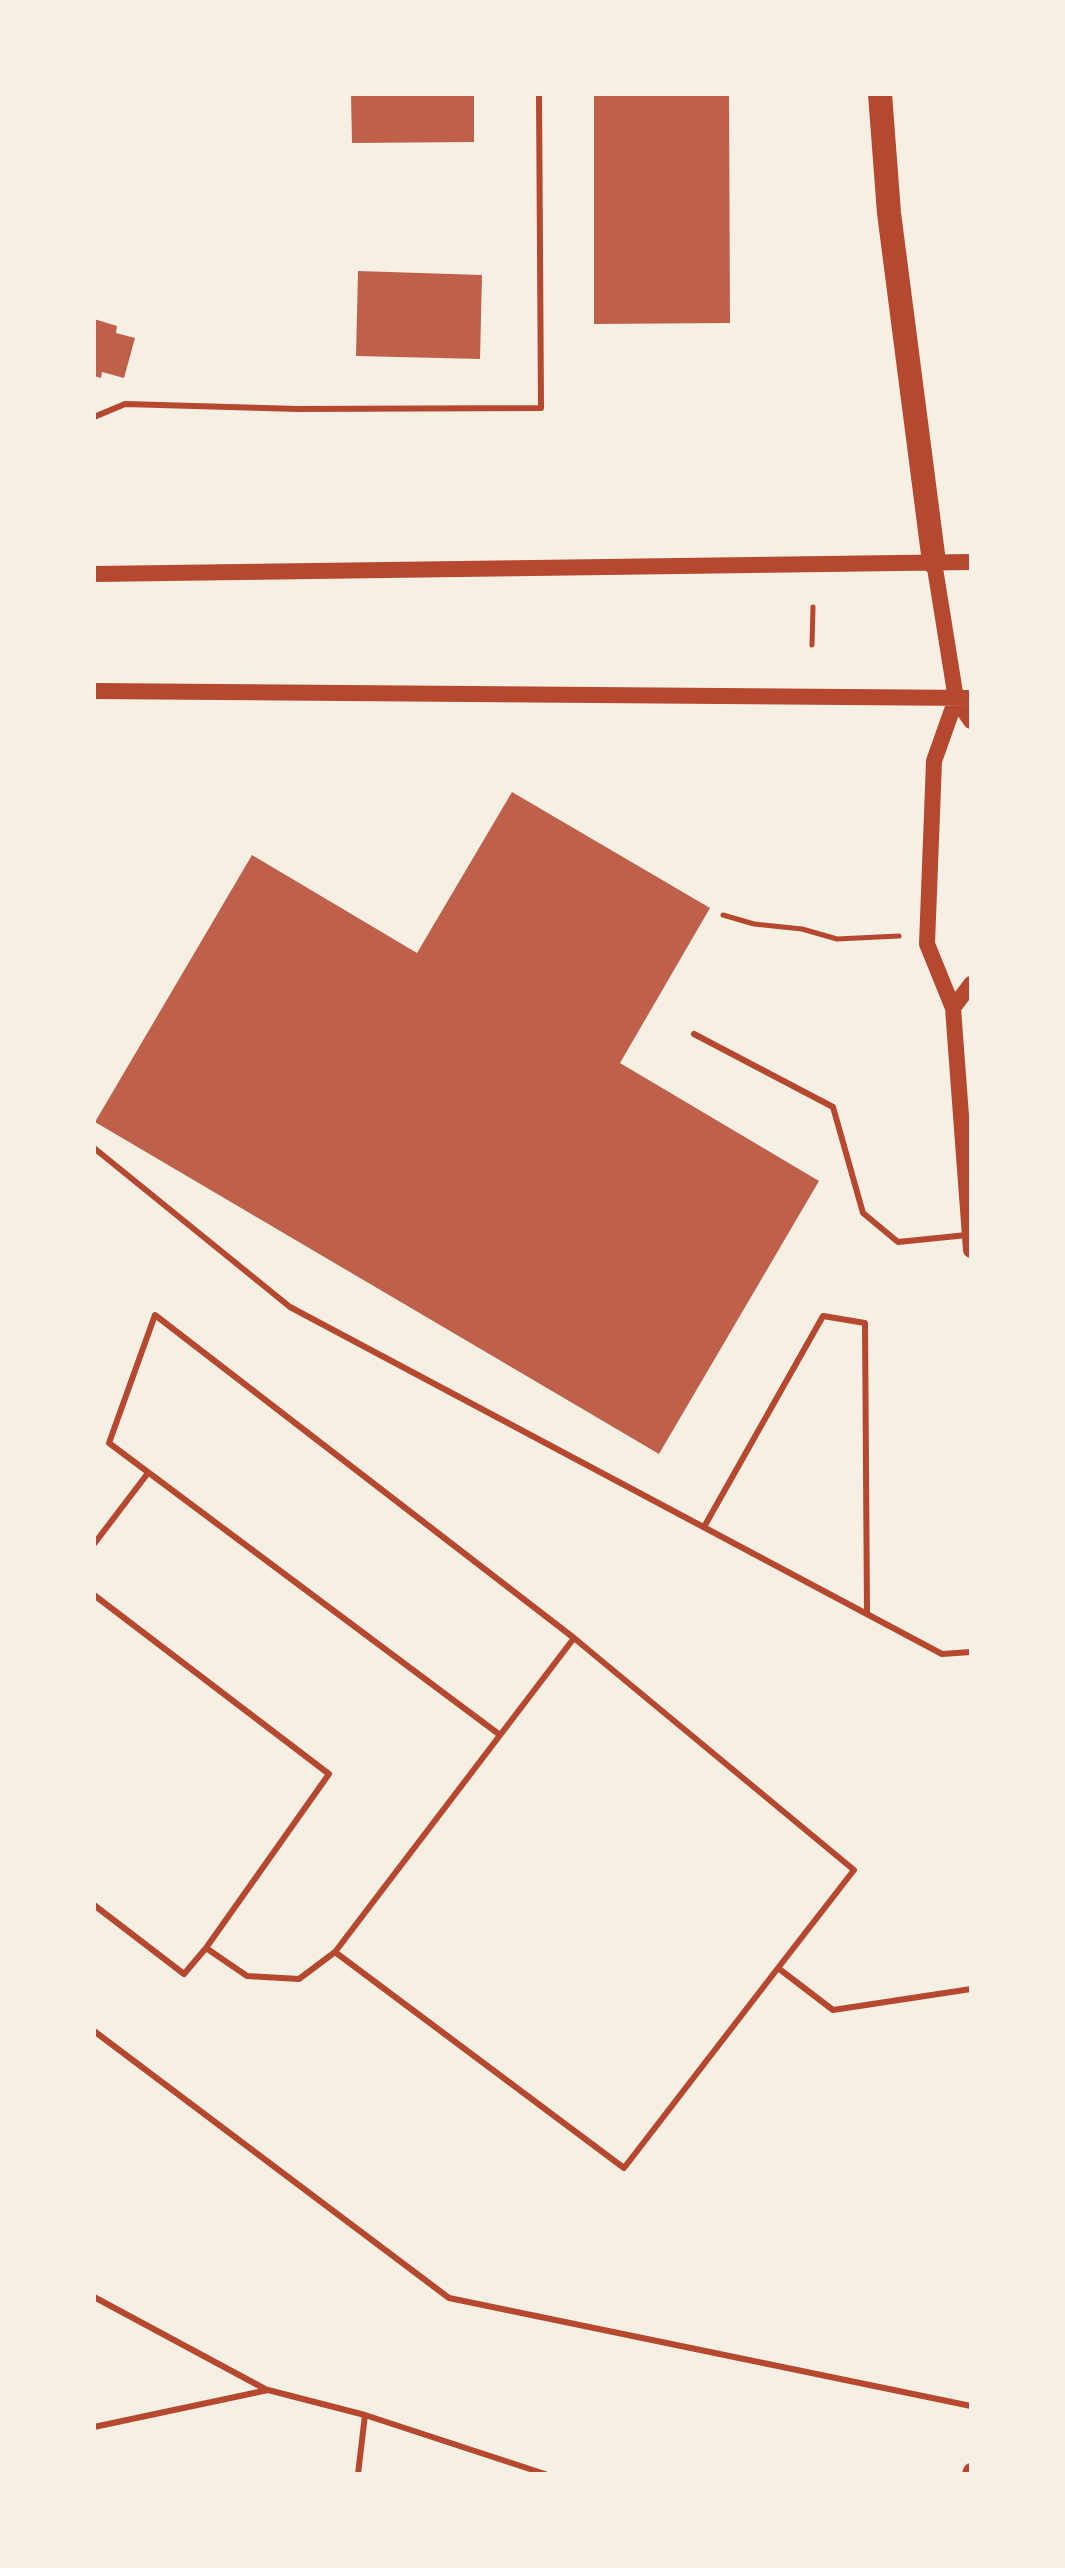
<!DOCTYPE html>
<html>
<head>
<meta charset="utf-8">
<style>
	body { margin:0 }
	#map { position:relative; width:1065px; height:2568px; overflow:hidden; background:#f6efe4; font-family:Quicksand,sans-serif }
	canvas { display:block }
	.frame { position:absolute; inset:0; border:96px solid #f6efe4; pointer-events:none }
</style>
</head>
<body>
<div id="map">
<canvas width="1065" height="2568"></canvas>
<div class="frame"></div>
</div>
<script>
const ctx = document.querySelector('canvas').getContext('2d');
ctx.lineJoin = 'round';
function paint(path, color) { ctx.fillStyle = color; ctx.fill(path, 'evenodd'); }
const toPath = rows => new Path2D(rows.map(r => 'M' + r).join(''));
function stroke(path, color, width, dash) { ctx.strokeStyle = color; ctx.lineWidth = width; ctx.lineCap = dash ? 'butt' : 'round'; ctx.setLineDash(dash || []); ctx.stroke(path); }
const building = toPath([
	[351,94,474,94,474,142,352,143],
	[594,94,729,94,730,323,594,324],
	[358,271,482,275,480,359,356,356],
	[94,319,117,326,116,333,135,338,124,378,102,372,101,378,94,376],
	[512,792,710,908,620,1063,819,1181,659,1454,95,1122,252,855,417,953]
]);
const path = toPath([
	[812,645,813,607],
	[723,915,754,924,802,929,837,939,899,936]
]);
const service = toPath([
	[94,417,125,404,298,409,541,408,539,94],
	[694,1034,833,1107,863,1213,898,1242,967,1235],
	[94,1148,290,1307,942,1654,971,1652],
	[704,1527,823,1316,865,1323,867,1614],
	[94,1544,148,1473],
	[94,1595,329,1774,206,1948],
	[500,1735,109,1443,155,1315,574,1638],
	[94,1905,184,1974,206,1948,247,1976,299,1979,335,1952,624,2168,778,1968,833,2010,971,1989],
	[335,1952,574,1638,854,1870,778,1968],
	[94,2031,449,2298,971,2406],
	[94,2297,267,2390],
	[94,2427,268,2390,365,2415,545,2474],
	[358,2474,365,2415]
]);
const secondary = toPath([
	[934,562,956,699,971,721],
	[94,574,971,562],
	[94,691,971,698],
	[956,699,934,761,927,944,953,1008,971,1250],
	[953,1008,971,984],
	[970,2474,971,2471]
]);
const motorway = toPath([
	[880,94,889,213,934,562]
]);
paint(building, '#bf614a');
stroke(path, '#b5482f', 5);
stroke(service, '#b5482f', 6);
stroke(secondary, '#b5482f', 16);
stroke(motorway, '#b5482f', 24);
</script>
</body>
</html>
